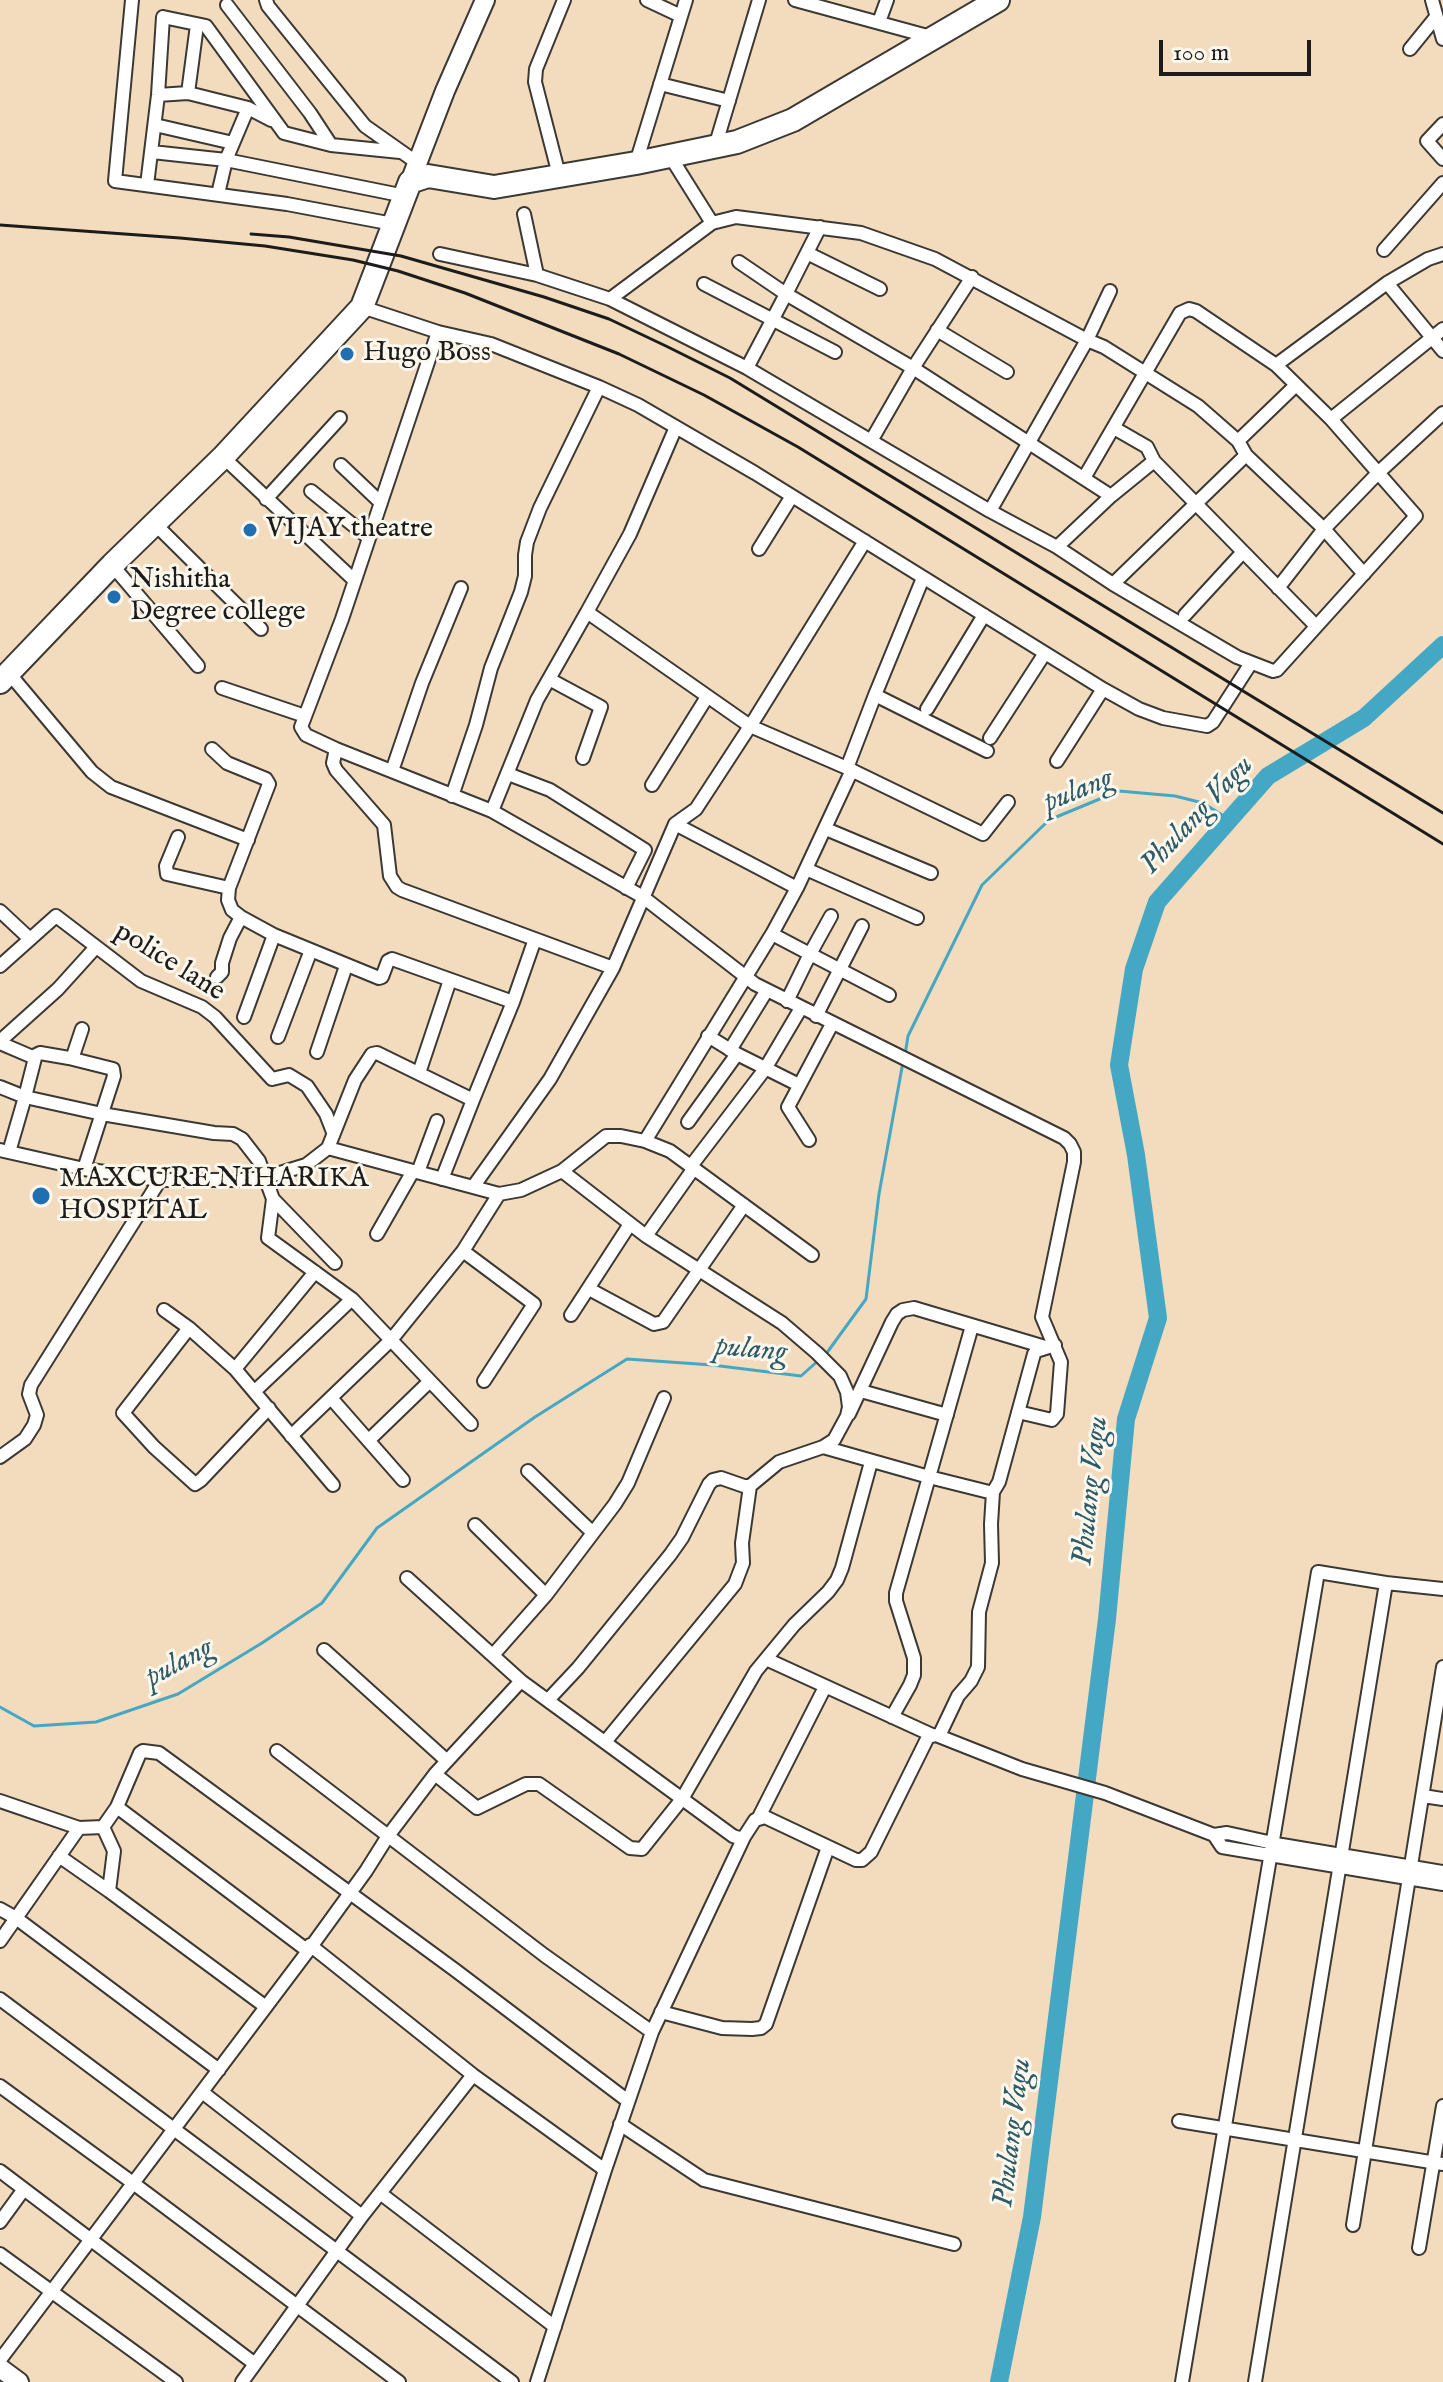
<!DOCTYPE html>
<html>
<head>
<meta charset="utf-8">
<style>
	body { margin:0 }
	#map { position:relative; width:1443px; height:2382px; overflow:hidden; background:#f2dcbd; font-family:"IM FELL English",serif }
	canvas { display:block }
	.scale { position:absolute; left:1159px; top:40px; width:152px; height:36px; box-sizing:border-box; border:4px solid #1c1c1c; border-top:0; padding-left:10px; font-size:24px; line-height:28px; white-space:nowrap; color:#1c1c1c; -webkit-text-stroke:6px #fbf7ec; paint-order:stroke }
</style>
</head>
<body>
<div id="map">
<canvas width="1443" height="2382"></canvas>
<div class="scale">100 m</div>
</div>
<script>
const ctx = document.querySelector('canvas').getContext('2d');
ctx.lineJoin = 'round';
const toPath = rows => new Path2D(rows.map(r => 'M' + r).join(''));
function stroke(path, color, width, dash) { ctx.strokeStyle = color; ctx.lineWidth = width; ctx.lineCap = dash ? 'butt' : 'round'; ctx.setLineDash(dash || []); ctx.stroke(path); }
function write(font, color, halo, rows, align = 'center') {
  ctx.font = font + ' "IM FELL English",serif'; ctx.lineWidth = 6; ctx.setLineDash([]); ctx.textBaseline = 'middle'; ctx.strokeStyle = halo; ctx.fillStyle = color; for (const [text, x, y, turn = 0] of rows) {
    ctx.save(); ctx.translate(x, y); ctx.rotate((+turn || 0) * Math.PI / 180); ctx.textAlign = isNaN(turn) ? turn : align; if (halo) ctx.strokeText(text, 0, 0); ctx.fillText(text, 0, 0); ctx.restore();
  }
}
const stream = toPath([
	[905,1055,908,1036,982,885,1049,820,1119,791,1175,796,1203,803,1230,820],
	[826,1354,866,1299,879,1194,903,1062],
	[0,1707,34,1726,96,1722,178,1694,262,1643,322,1603,377,1528,535,1417,627,1359,712,1365,801,1376,820,1359]
]);
const river = toPath([
	[999,2382,1032,2217,1107,1619,1126,1419,1158,1318,1136,1155,1119,1065,1134,969,1157,902,1268,776,1364,718,1443,645]
]);
const street = toPath([
	[132,0,115,181,287,204,393,224],
	[266,0,268,6,365,126,416,162],
	[647,0,681,16],
	[795,0,931,37],
	[1432,0,1443,39],
	[879,22,887,0],
	[197,25,188,93,248,108,271,120],
	[1410,49,1436,17],
	[660,84,729,101],
	[158,95,188,93],
	[248,108,226,160,405,196],
	[1443,124,1427,141,1443,159],
	[155,125,233,143],
	[331,145,400,152],
	[715,147,759,0],
	[152,152,226,160,218,194],
	[670,156,712,223,736,217,861,233,935,259,1087,340,1104,347,1198,406,1238,441,1246,455,1324,529,1364,574],
	[636,163,686,0],
	[559,175,535,82,536,69,564,0],
	[147,185,158,95,163,17,206,26,284,133,331,145,310,113,227,5],
	[524,214,537,275],
	[820,227,786,294,913,368,1111,496,1154,461,1316,626],
	[1384,250,1443,183],
	[807,253,880,289],
	[440,254,537,275,610,299,747,368,990,511,1057,547,1113,584,1246,455],
	[739,262,786,294,747,368],
	[1387,283,1428,259,1443,254],
	[704,284,835,352],
	[610,299,712,223],
	[362,307,438,332,491,344,599,387,638,405,755,473,1103,689,1139,709,1163,718,1207,726,1213,722,1251,663],
	[937,330,1007,372],
	[438,332,342,619,301,727,306,735,336,749,492,811],
	[1276,365,1387,283,1443,351],
	[1331,419,1443,329],
	[676,427,630,534,587,612,750,726,847,768],
	[1114,428,1147,447,1154,461],
	[871,441,913,368,972,277],
	[1238,441,1295,386],
	[223,457,354,580],
	[341,465,381,503],
	[1084,478,1180,313,1189,309,1196,311,1276,365,1331,419,1416,516,1277,670,1273,671,1237,657,1113,584],
	[311,491,369,538],
	[266,499,340,418],
	[990,511,1087,340,1110,291],
	[155,524,261,629],
	[1057,547,1111,496],
	[759,549,792,496],
	[112,565,198,666],
	[923,578,875,695,987,751],
	[1278,588,1324,529,1378,473,1443,413],
	[587,612,537,700,492,811,643,897,755,984,1064,1138,1070,1144,1074,1152,1074,1162,1042,1317,1061,1362,1057,1414,1052,1420,1018,1412],
	[1185,615,1242,553],
	[8,672,92,772,111,787,248,840],
	[549,679,601,707,583,758],
	[222,688,305,716],
	[875,695,847,768,983,834,1008,802],
	[927,709,984,615],
	[990,738,1045,653],
	[212,749,227,763,266,779,269,784,229,888,228,900,232,910,241,917,274,935,379,978,382,977,388,961,392,959,513,1002],
	[336,749,333,763,336,770,384,825,390,876,397,887,402,890,613,968,675,824],
	[1057,761,1103,689],
	[852,770,797,888,675,824,696,809,756,717,865,541],
	[392,771,422,683,461,588],
	[508,774,550,790,645,850,626,888],
	[652,785,707,697],
	[452,796,476,725,491,668,521,592,525,576,525,555,527,542,540,508,599,387],
	[826,829,931,873],
	[178,837,166,866,167,874,229,888],
	[806,869,917,918],
	[0,911,30,939],
	[831,916,810,954,889,995],
	[772,934,810,954,787,1001],
	[0,966,56,916,141,981,202,1007,215,1017,272,1079,289,1075,307,1086,326,1114,333,1132],
	[613,968,550,1079,473,1187,499,1194,521,1190,562,1171,606,1136,621,1136,645,1141,772,934,797,888],
	[217,977,222,972,222,963,230,938,241,917],
	[816,1016,862,926],
	[244,1017,274,935],
	[708,1036,737,1054,799,1085],
	[278,1037,311,950],
	[0,1041,58,989,96,947],
	[0,1043,35,1058,25,1097,102,1114,214,1133,233,1134,242,1139,259,1161,273,1199,268,1238,352,1299,430,1381,370,1439],
	[730,1050,767,990],
	[317,1052,346,966],
	[34,1056,40,1053,69,1058,73,1056,82,1029],
	[69,1058,113,1069,114,1076,84,1169],
	[419,1073,450,980],
	[0,1087,25,1097,9,1152],
	[473,1100,513,1002,535,939],
	[688,1122,737,1054],
	[809,1140,788,1107,832,1024],
	[645,1141,670,1151,812,1255],
	[0,1150,84,1169,160,1180,248,1180,267,1177,306,1165,328,1148],
	[691,1166,765,1069,801,1008],
	[562,1171,646,1236,694,1168],
	[418,1172,437,1121],
	[442,1179,473,1100,377,1053,372,1054,355,1080,328,1148,413,1171,473,1187],
	[273,1199,335,1263],
	[377,1234,413,1171],
	[463,1251,534,1304,484,1381],
	[589,1289,654,1324,663,1322,744,1205],
	[164,1310,189,1328,235,1369,333,1485],
	[571,1315,630,1224],
	[189,1328,123,1413,154,1447,195,1484,201,1480,269,1408],
	[235,1369,315,1272],
	[430,1381,471,1424],
	[255,1391,352,1299],
	[861,1391,947,1415],
	[331,1398,403,1480],
	[849,1414,892,1322,897,1314,903,1310,914,1308,1045,1347],
	[291,1436,391,1340,463,1251,499,1194],
	[823,1447,929,1477,989,1492,993,1492,999,1482,1034,1354,1036,1351,1055,1345],
	[0,1457,25,1439,34,1425,37,1415,29,1394,31,1385,160,1180],
	[528,1471,593,1533],
	[475,1525,546,1595],
	[407,1578,521,1681,733,1836,739,1838,744,1837,755,1820,765,1817,856,1860,862,1860,871,1852,928,1737,936,1735,1022,1769,1105,1793,1214,1835,1227,1833,1282,1845,1443,1872],
	[324,1650,446,1760],
	[493,1655,546,1595,615,1504,628,1483,664,1398],
	[766,1659,932,1735],
	[548,1700,578,1668,670,1555,682,1538,709,1484,713,1480,721,1478,744,1486,750,1486],
	[892,1717,910,1685,914,1675,914,1658,896,1601,896,1593,972,1326],
	[939,1736,958,1696,971,1681,978,1667,979,1612,992,1563,991,1524,993,1492],
	[605,1742,735,1584,743,1563,742,1543,750,1486,779,1462,823,1447,834,1440,847,1416,849,1407,847,1392,840,1376,817,1353,782,1323,646,1236],
	[277,1751,544,1955,652,2032],
	[435,1774,477,1808,526,1784,539,1784,630,1848,642,1849,682,1799,756,1671,794,1625,828,1592,837,1580,842,1568,871,1462],
	[1423,1796,1443,1799],
	[0,1801,79,1828,103,1827,117,1807],
	[759,1817,825,1687],
	[103,1827,114,1851,109,1891],
	[1214,1835,1222,1847,1443,1884],
	[59,1856,109,1891,266,2007],
	[0,1909,16,1918,219,2070],
	[0,1941,79,1828],
	[310,1945,473,2075],
	[308,1951,117,1807,140,1753,143,1751,159,1753,455,1970,628,2101],
	[0,1999,512,2382],
	[661,2012,722,2028,752,2029,761,2028,766,2024,828,1847],
	[0,2086,133,2183,399,2382],
	[202,2092,362,2216,473,2075,605,2170],
	[1179,2121,1443,2164],
	[620,2124,704,2180,954,2244],
	[0,2171,255,2364],
	[380,2193,555,2327],
	[0,2222,24,2189],
	[1353,2225,1443,1667],
	[1419,2248,1443,2106],
	[0,2254,176,2382],
	[0,2360,308,1951,366,1871,388,1836,435,1774,521,1681],
	[242,2382,362,2216],
	[537,2382,605,2170,652,2032,744,1837],
	[1182,2382,1318,1572,1386,1583,1443,1589],
	[1255,2382,1386,1583]
]);
const secondary = toPath([
	[410,182,445,91,485,0],
	[0,2368,19,2382]
]);
const highway = toPath([
	[0,682,112,565,223,457,362,307,410,182,428,176,494,187,636,163,737,142,793,120,998,0]
]);
const rail = toPath([
	[0,225,180,238,265,246,353,260,398,271,465,293,619,354,704,395,798,447,1443,844],
	[251,234,289,237,401,256,544,297,609,319,668,347,730,378,1443,813]
]);
const markers = [
	[347,354,8,"#1f6fb2"],
	[250,530,8,"#1f6fb2"],
	[114,597,8,"#1f6fb2"],
	[41,1196,10,"#1f6fb2"]
];
const poiNames = [
	["Hugo Boss",363,354],
	["VIJAY theatre",266,530],
	["Nishitha",130,581],
	["Degree college",130,613],
	["MAXCURE NIHARIKA",59,1180],
	["HOSPITAL",59,1212]
];
const streetNames = [
	["police lane",169,963,32]
];
const waterNames = [
	["pulang",1079,792,-22],
	["Phulang Vagu",1198,816,-47],
	["pulang",751,1351,5],
	["Phulang Vagu",1092,1491,-84],
	["pulang",180,1664,-28],
	["Phulang Vagu",1014,2133,-83]
];
stroke(stream, '#44a8c4', 3);
stroke(river, '#44a8c4', 18);
stroke(street, '#3c3934', 16);
stroke(secondary, '#3c3934', 22);
stroke(highway, '#3c3934', 26);
stroke(street, '#fff', 12);
stroke(secondary, '#fff', 18);
stroke(highway, '#fff', 22);
stroke(rail, '#1c1c1c', 3);
for (const [x, y, r, color] of markers) { const dot = new Path2D(); dot.arc(x, y, r, 0, 2 * Math.PI); ctx.fillStyle = color; ctx.fill(dot); stroke(dot, '#fbf7ec', 3); }
write('28px', '#1c1c1c', '#fbf7ec', poiNames, 'left');
write('28px', '#1c1c1c', '#fbf7ec', streetNames);
write('italic 30px', '#2e5b68', '#fbf7ec', waterNames);
</script>
</body>
</html>
